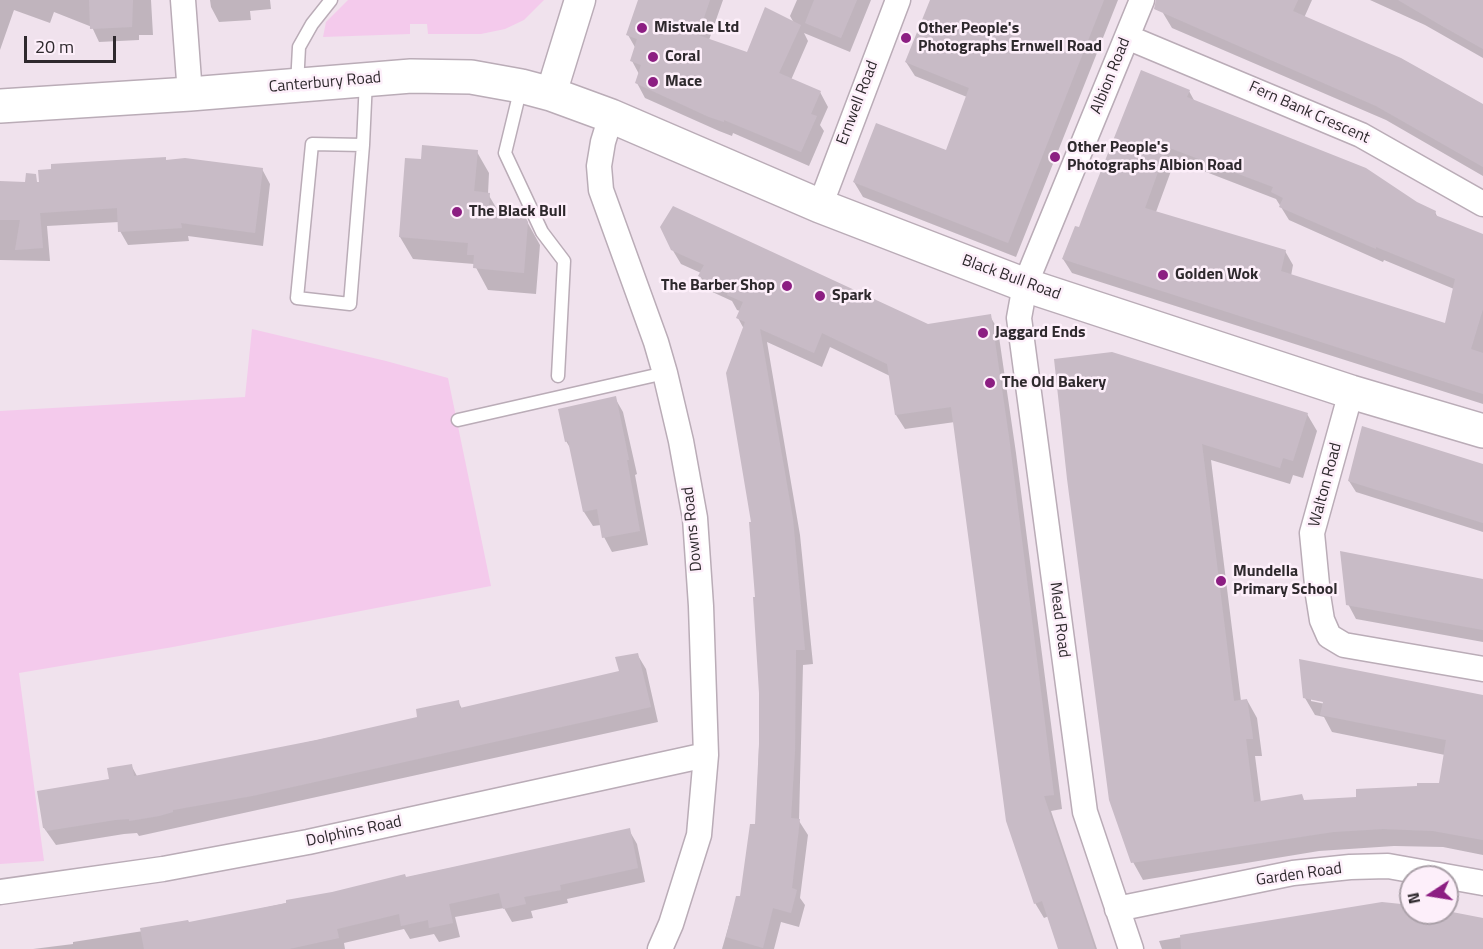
<!DOCTYPE html>
<html>
<head>
<meta charset="utf-8">
<style>
	body { margin:0 }
	#map { position:relative; width:1483px; height:949px; overflow:hidden; background:#f0e2ed; font-family:"Titillium Web",sans-serif }
	canvas { display:block }
	.north { position:absolute; left:1399px; top:865px; width:60px; height:60px; box-sizing:border-box; background:#fdeffa; border:2px solid #aaa0a8; border-radius:50%; rotate:258deg; font-size:16px; font-weight:700; line-height:24px; text-align:center; color:#2e292d }
	.north::after { content:''; display:block; margin:auto; width:21px; height:27px; background:#8c1e82; clip-path:polygon(50% 0,100% 100%,50% 72%,0 100%) }
	.scale { position:absolute; left:24px; top:36px; width:92px; height:27px; box-sizing:border-box; border:3px solid #2e292d; border-top:0; padding-left:8px; font-size:18px; line-height:21px; white-space:nowrap; color:#2e292d; -webkit-text-stroke:4px #fdeffa; paint-order:stroke }
</style>
</head>
<body>
<div id="map">
<canvas width="1483" height="949"></canvas>
<div class="north">N</div>
<div class="scale">20 m</div>
</div>
<script>
const ctx = document.querySelector('canvas').getContext('2d');
ctx.lineJoin = 'round';
function paint(path, color) { ctx.fillStyle = color; ctx.fill(path, 'evenodd'); }
const toPath = rows => new Path2D(rows.map(r => 'M' + r).join(''));
function stroke(path, color, width, dash) { ctx.strokeStyle = color; ctx.lineWidth = width; ctx.lineCap = dash ? 'butt' : 'round'; ctx.setLineDash(dash || []); ctx.stroke(path); }
function write(font, color, halo, rows, align = 'center') {
  ctx.font = font + ' "Titillium Web",sans-serif'; ctx.lineWidth = 5; ctx.setLineDash([]); ctx.textBaseline = 'middle'; ctx.strokeStyle = halo; ctx.fillStyle = color; for (const [text, x, y, turn = 0] of rows) {
    ctx.save(); ctx.translate(x, y); ctx.rotate((+turn || 0) * Math.PI / 180); ctx.textAlign = isNaN(turn) ? turn : align; if (halo) ctx.strokeText(text, 0, 0); ctx.fillText(text, 0, 0); ctx.restore();
  }
}
const green = toPath([
	[348,0,544,0,524,20,505,29,481,34,428,34,427,24,410,24,410,34,323,37,326,22],
	[252,329,386,361,448,378,491,586,173,647,19,673,44,861,0,864,0,411,245,397]
]);
const shadow = toPath([
	[0,0,151,0,153,35,139,35,139,40,99,42,92,27,54,12,50,23,14,10,0,50],
	[210,0,270,0,271,9,250,11,251,20,219,22,211,7],
	[642,0,723,0,709,40,748,53,794,23,790,16,797,0,871,0,850,52,804,33,808,41,791,80,820,92,828,107,820,125,824,131,809,166,733,133,732,136,719,131,645,98,637,83,639,74,632,61,636,49,628,35],
	[931,0,1118,0,1016,257,863,197,854,182,946,152,967,97,915,76,906,62],
	[1169,0,1312,0,1304,18,1483,107,1483,176,1386,120,1172,28,1163,13],
	[1370,0,1483,0,1483,58,1425,25],
	[1189,91,1195,102,1417,203,1435,212,1438,218,1483,238,1483,404,1072,273,1063,259,1079,229],
	[1175,160,1276,199,1289,220,1383,262,1384,260,1454,289,1446,325,1291,276,1293,265,1285,251,1156,212],
	[477,152,489,173,488,194,497,209,513,211,516,217,525,218,540,245,536,294,488,290,474,264,413,259,400,237,422,161],
	[166,161,262,169,270,184,263,246,188,236,189,241,128,245,120,231,119,222,47,226,50,261,0,260,0,183,40,183],
	[672,249,927,325,990,316,998,330,1016,453,1062,809,1051,811,1097,949,1060,949,1049,916,1044,918,1035,903,955,422,905,429,896,415,890,376,830,347,822,367,767,342,800,535,813,664,803,665,799,821,808,835,800,898,805,905,799,927,781,922,774,949,722,949,737,897,741,898,756,826,761,693,744,329,738,318,740,311,737,310,732,301,708,290,700,276,701,273,681,264],
	[1055,361,1307,414,1317,431,1303,478,1293,475,1290,484,1211,460,1241,701,1247,700,1257,718,1261,748,1262,756,1255,756,1261,802,1358,798,1441,785,1445,755,1332,732,1324,717,1315,715,1305,698,1483,697,1483,855,1443,847,1394,846,1319,851,1143,880,1133,862],
	[1311,698,1331,702,1330,705,1311,701],
	[615,398,623,412,637,474,635,475,648,545,612,552,604,537,601,525,593,526,584,512,572,451,566,441],
	[1483,465,1483,532,1356,492,1349,481],
	[1483,579,1483,642,1356,619,1348,604],
	[637,654,646,669,658,722,139,836,137,833,124,834,56,845,44,828,131,765,137,776,244,756,419,718,458,701,462,709,620,672],
	[629,830,637,844,645,882,567,899,568,903,531,911,533,918,512,922,504,908,455,917,460,937,439,942,434,934,410,939,404,929,344,943,345,949,33,949,73,944,73,942,188,924],
	[1380,903,1411,906,1411,913,1447,913,1483,919,1483,949,1162,949,1159,941]
]);
const building = toPath([
	[89,0,133,0,132,27,90,29],
	[638,0,710,0,698,35,747,52,765,7,801,25,779,73,821,91,811,114,817,116,801,152,724,120,724,122,709,117,635,83,641,65,630,61,637,39,626,35],
	[814,0,857,0,841,38,805,23],
	[930,0,1104,0,1008,243,853,182,876,123,946,150,969,88,905,62],
	[1156,0,1298,0,1293,11,1401,58,1483,104,1483,167,1376,106,1154,9],
	[1398,0,1483,0,1483,49,1442,26],
	[1141,70,1190,90,1187,97,1366,168,1417,202,1436,211,1435,215,1483,234,1483,309,1471,349,1483,353,1483,394,1062,259,1075,226,1079,227,1085,211],
	[1167,147,1273,187,1271,192,1283,198,1279,207,1376,249,1376,247,1455,279,1445,323,1281,271,1286,250,1145,208],
	[422,145,478,150,474,191,490,193,489,207,514,209,513,215,525,216,528,222,524,273,473,268,474,255,467,255,468,243,399,237,405,158,421,159],
	[166,157,166,160,185,158,263,168,255,233,181,223,182,228,118,232,117,208,40,213,43,248,15,250,20,220,0,220,0,181,25,182,26,173,36,174,37,182,39,182,38,170,51,169,51,164],
	[673,206,928,324,991,314,1009,437,1054,795,1044,796,1095,949,1058,949,1042,901,1034,904,1006,821,951,407,895,415,887,364,822,333,814,353,760,329,793,519,805,650,796,650,795,751,791,818,800,819,792,888,797,890,791,913,773,908,763,948,726,937,736,896,740,896,750,824,755,824,759,744,759,693,753,597,755,597,749,522,751,522,726,373,745,322,736,318,743,302,727,295,729,290,698,276,704,265,671,250,660,227],
	[1112,352,1308,413,1293,461,1283,458,1280,468,1202,444,1234,701,1247,699,1252,730,1253,739,1246,739,1254,802,1302,794,1304,800,1356,797,1356,789,1417,786,1417,783,1439,783,1446,740,1320,715,1323,702,1303,698,1299,659,1483,695,1483,840,1433,831,1383,829,1333,832,1131,863,1109,800,1067,479,1054,359],
	[616,396,629,460,627,460,640,531,602,538,597,509,583,512,568,441,565,442,558,409],
	[1362,426,1483,464,1483,523,1348,481],
	[1340,551,1483,579,1483,630,1346,605],
	[638,653,651,707,252,796,173,810,173,812,159,816,129,821,129,819,115,820,46,831,45,828,43,828,37,791,109,779,107,768,132,764,134,776,316,740,417,717,416,709,459,700,460,708,619,671,615,657],
	[630,828,638,868,560,885,561,890,524,897,526,904,503,909,499,893,449,904,453,923,429,928,428,920,401,926,399,914,337,929,339,938,289,949,144,949,140,928,188,920,189,922,286,903,286,900,332,892,405,874,406,877,448,868],
	[1382,902,1411,905,1411,913,1447,913,1447,911,1483,918,1483,949,1181,949,1180,935]
]);
const service = toPath([
	[297,85,299,47,312,24,331,0],
	[521,87,505,153,542,232,564,261,558,376],
	[363,145,312,144,297,298,350,304,363,145,366,80],
	[458,420,665,373]
]);
const minor = toPath([
	[183,0,190,94],
	[1127,37,1361,135,1483,204],
	[611,116,603,142,599,166,601,190,656,342,665,373,681,441,695,518,701,606,706,755,699,835,671,924,660,949],
	[820,206,898,0],
	[1351,392,1312,533,1318,595,1322,620,1329,636,1344,645,1483,669],
	[0,892,163,869,308,842,706,755],
	[1117,909,1293,873,1350,867,1388,866,1483,883],
	[1131,949,1085,812,1019,318,1025,285,1142,0]
]);
const tertiary = toPath([
	[551,94,580,0]
]);
const trunk = toPath([
	[0,106,190,94,411,76,471,77,521,86,551,94,611,116,820,206,1025,285,1351,392,1483,431]
]);
const markers = [
	[642,28,6,"#8c1e82"],
	[906,38,6,"#8c1e82"],
	[653,57,6,"#8c1e82"],
	[653,82,6,"#8c1e82"],
	[1055,157,6,"#8c1e82"],
	[457,212,6,"#8c1e82"],
	[1163,275,6,"#8c1e82"],
	[787,286,6,"#8c1e82"],
	[820,296,6,"#8c1e82"],
	[983,333,6,"#8c1e82"],
	[990,383,6,"#8c1e82"],
	[1221,581,6,"#8c1e82"]
];
const poiNames = [
	["Mistvale Ltd",654,28],
	["Other People's",918,29],
	["Photographs Ernwell Road",918,47],
	["Coral",665,57],
	["Mace",665,82],
	["Other People's",1067,148],
	["Photographs Albion Road",1067,166],
	["The Black Bull",469,212],
	["Golden Wok",1175,275],
	["The Barber Shop",775,286,"right"],
	["Spark",832,296],
	["Jaggard Ends",995,333],
	["The Old Bakery",1002,383],
	["Mundella",1233,572],
	["Primary School",1233,590]
];
const streetNames = [
	["Albion Road",1111,76,-68],
	["Canterbury Road",325,83,-5],
	["Ernwell Road",858,103,-69],
	["Fern Bank Crescent",1309,113,24],
	["Black Bull Road",1011,278,20],
	["Walton Road",1326,485,-75],
	["Downs Road",693,529,-96],
	["Mead Road",1059,620,83],
	["Dolphins Road",354,832,-12],
	["Garden Road",1299,875,-8]
];
paint(green, '#f4caec');
paint(shadow, '#0003');
paint(building, '#c8bbc6');
stroke(service, '#baacb7', 15);
stroke(minor, '#baacb7', 27);
stroke(tertiary, '#baacb7', 33);
stroke(trunk, '#baacb7', 36);
stroke(service, '#fff', 12);
stroke(minor, '#fff', 24);
stroke(tertiary, '#fff', 30);
stroke(trunk, '#fff', 33);
for (const [x, y, r, color] of markers) { const dot = new Path2D(); dot.arc(x, y, r, 0, 2 * Math.PI); ctx.fillStyle = color; ctx.fill(dot); stroke(dot, '#fdeffa', 2); }
write('bold 16px', '#2e292d', '#fdeffa', poiNames, 'left');
write('16px', '#2e292d', '#fdeffa', streetNames);
</script>
</body>
</html>
